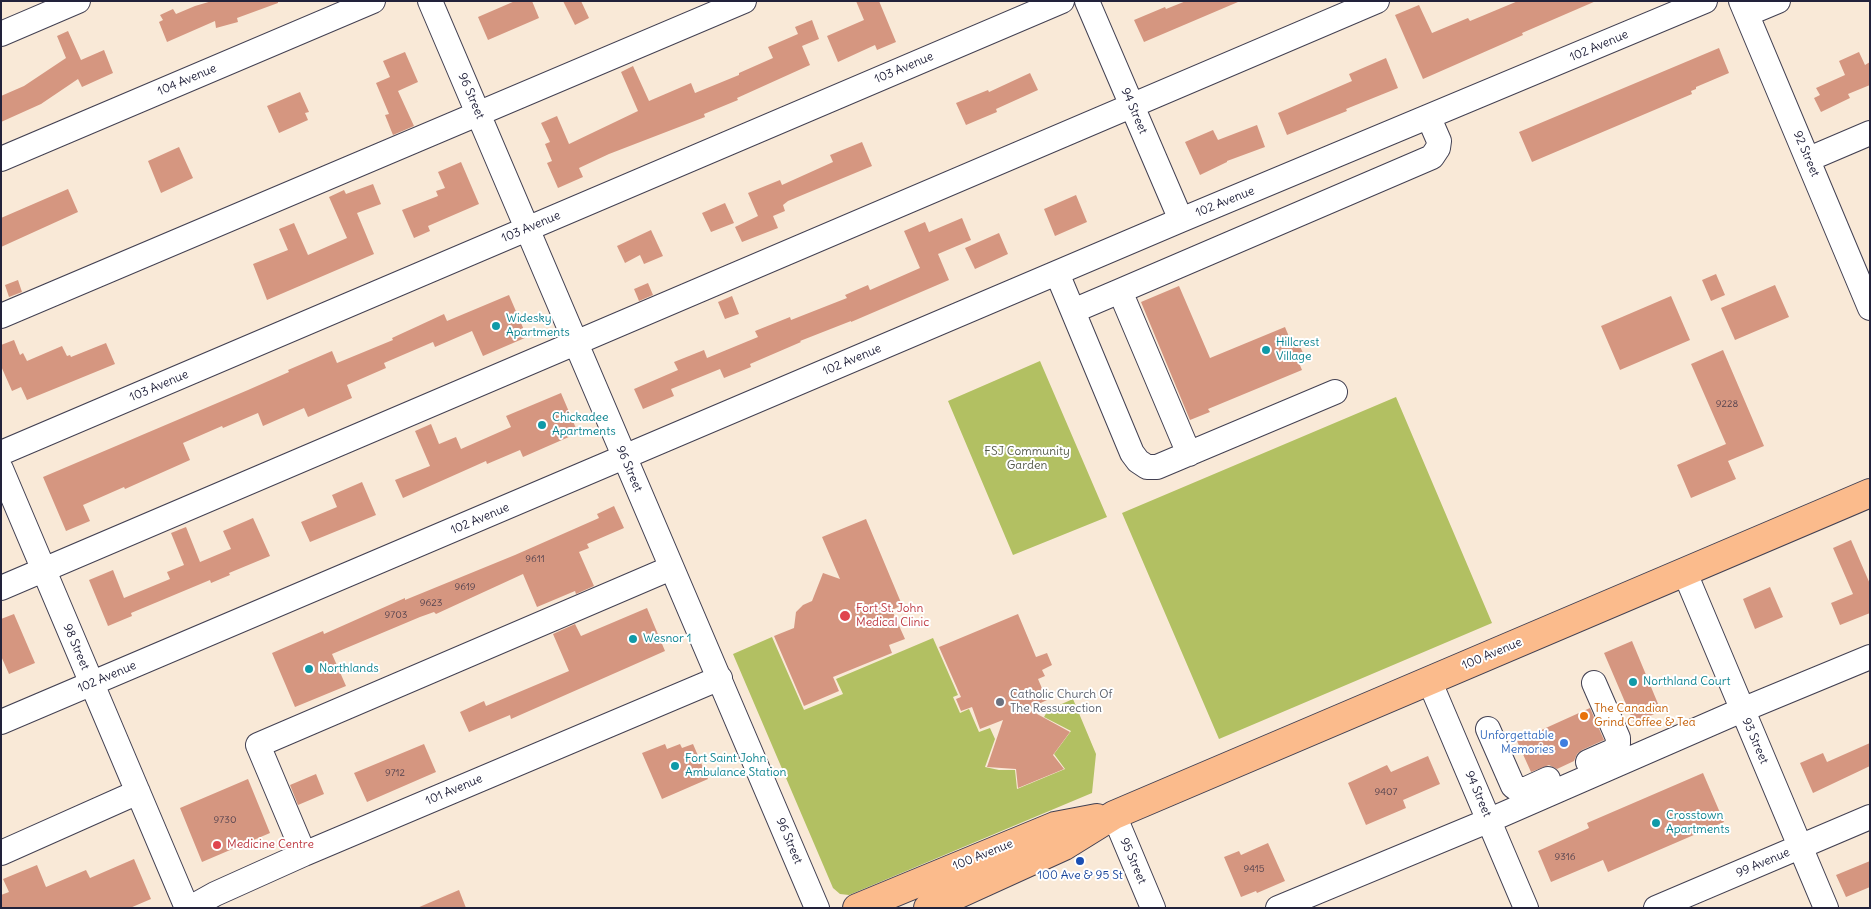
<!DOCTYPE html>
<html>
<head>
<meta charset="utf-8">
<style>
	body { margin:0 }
	#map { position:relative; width:1871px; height:909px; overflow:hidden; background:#f9e9d7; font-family:Delius,sans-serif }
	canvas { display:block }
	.frame { position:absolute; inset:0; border:2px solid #22223b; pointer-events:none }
</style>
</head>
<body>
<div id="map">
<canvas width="1871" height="909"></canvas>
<div class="frame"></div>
</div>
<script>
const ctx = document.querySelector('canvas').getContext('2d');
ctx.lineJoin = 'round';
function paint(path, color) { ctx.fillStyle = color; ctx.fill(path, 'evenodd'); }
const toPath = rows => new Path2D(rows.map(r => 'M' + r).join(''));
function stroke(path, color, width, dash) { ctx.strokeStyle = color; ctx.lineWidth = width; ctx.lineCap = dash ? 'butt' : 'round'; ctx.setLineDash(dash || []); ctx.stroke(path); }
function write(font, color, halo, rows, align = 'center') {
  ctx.font = font + ' Delius,sans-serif'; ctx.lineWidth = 4; ctx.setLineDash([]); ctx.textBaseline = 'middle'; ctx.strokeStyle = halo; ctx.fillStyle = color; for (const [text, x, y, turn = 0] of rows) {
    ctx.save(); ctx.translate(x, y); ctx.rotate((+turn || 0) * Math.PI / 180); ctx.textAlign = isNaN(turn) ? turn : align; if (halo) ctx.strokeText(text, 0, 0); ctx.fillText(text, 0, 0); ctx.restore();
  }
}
const green = toPath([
	[1040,361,1107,517,1013,555,948,401],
	[1396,397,1492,623,1219,739,1122,513],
	[772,637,804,710,843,694,836,679,933,638,958,695,953,697,960,713,969,709,979,732,990,728,995,739,985,767,999,770,1015,770,1017,789,1065,769,1054,754,1071,731,1044,717,1048,710,1073,699,1096,754,1092,793,849,895,840,894,833,888,733,654]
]);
const building = toPath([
	[212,1,278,1,278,3,237,18,238,22,216,28,215,21,167,42,159,22,163,20,160,15,173,9,176,14,195,6],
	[515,1,532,1,539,18,488,40,478,17],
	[563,1,581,1,589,18,575,25],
	[856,1,879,1,896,42,877,50,875,45,838,62,827,36,864,20],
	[1186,1,1238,2,1144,42,1134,20,1165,7,1166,9],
	[1518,1,1596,1,1522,33,1523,35,1423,79,1395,15,1419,5,1432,33,1468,18,1470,21],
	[812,20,819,39,802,46,810,65,737,98,738,100,704,114,705,117,609,154,579,168,583,177,558,188,547,163,552,161,545,144,550,142,541,123,557,116,569,144,638,111,621,72,633,66,649,101,691,83,695,93,739,75,739,73,773,58,768,47,798,34,795,27],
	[68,31,81,60,104,50,113,73,82,87,78,79,41,104,1,122,1,96,24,86,66,58,57,36],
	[1719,48,1729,73,1696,87,1696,89,1691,91,1692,94,1532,162,1519,132],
	[405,52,418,82,398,91,414,126,393,135,385,115,389,114,376,83,390,77,383,61],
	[1859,52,1865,65,1870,62,1870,85,1848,94,1850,98,1821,112,1814,98,1820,95,1816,88,1845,75,1839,61],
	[1386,58,1398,88,1346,109,1347,111,1287,135,1278,113,1352,81,1349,74],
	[1030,73,1038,90,996,109,997,112,966,125,956,103,988,90,989,92],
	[300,92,309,112,305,113,308,120,279,133,267,106],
	[1257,125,1265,147,1227,161,1227,162,1200,175,1185,142,1213,130,1218,140],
	[862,142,872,166,788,201,783,205,785,211,773,216,778,228,742,242,735,227,758,216,748,193,780,180,782,185,833,162,830,155],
	[179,147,193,178,161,193,148,161],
	[461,162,479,204,428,226,430,231,414,238,402,210,438,196,436,191,445,188,438,172],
	[373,184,381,204,357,213,374,254,267,300,253,264,288,250,279,229,294,223,308,255,347,238,329,197,344,190,346,194],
	[68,189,78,212,1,247,1,218],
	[1076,195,1087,222,1055,236,1044,209],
	[725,203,734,223,711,232,702,213],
	[962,218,971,240,938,254,949,280,851,322,851,321,800,341,801,342,750,364,751,367,724,378,720,369,671,389,674,396,643,409,634,389,678,370,674,362,704,350,707,358,758,337,755,331,790,317,791,320,847,298,845,295,868,285,870,290,920,268,904,231,925,222,929,232],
	[651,230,663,256,644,264,640,255,625,263,617,246],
	[999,233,1008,254,975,269,965,248],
	[1716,274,1725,295,1711,301,1702,280],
	[18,280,22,292,9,297,5,285],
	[648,283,653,295,639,301,634,289],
	[1775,285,1789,317,1735,340,1721,308],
	[1179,286,1210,358,1285,327,1292,344,1298,342,1304,355,1297,358,1302,370,1208,409,1210,412,1190,420,1141,302],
	[509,295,527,337,483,356,472,331,435,347,433,342,384,363,386,368,347,385,352,398,308,417,304,408,263,426,258,413,223,428,222,426,183,443,190,460,125,489,124,487,83,505,90,521,66,531,43,477,248,390,289,372,288,370,332,351,337,363,393,340,392,338,444,314,447,321],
	[732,296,739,314,725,319,718,302],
	[1671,296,1690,340,1620,370,1601,326],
	[14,340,20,355,23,353,27,361,62,346,67,356,70,355,71,357,106,343,115,364,27,400,21,387,12,391,1,366,1,345],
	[1723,350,1764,446,1728,461,1736,479,1691,498,1677,465,1726,444,1691,364],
	[561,393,578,433,523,457,520,450,487,464,486,461,403,498,395,480,430,466,415,431,431,424,439,444,456,437,461,449,511,427,506,416],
	[362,482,376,515,310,542,301,522,337,507,332,495],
	[614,506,624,528,587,544,589,548,579,552,594,586,576,594,575,591,537,607,523,574,436,614,434,612,420,617,332,654,346,686,295,707,272,653,323,631,324,634,405,598,405,600,515,555,599,518,597,514],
	[253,518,270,556,229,573,230,575,211,583,210,580,131,613,132,616,108,626,89,580,113,570,124,598,170,579,167,572,184,565,171,533,186,527,200,562,231,549,223,531],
	[866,519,902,605,892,610,905,639,889,645,892,653,833,677,839,691,804,706,774,636,794,628,796,612,803,605,812,601,823,573,840,579,822,537],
	[1851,540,1870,584,1870,613,1840,625,1831,603,1853,594,1833,548],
	[1770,587,1783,617,1755,629,1743,599],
	[647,608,665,651,511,719,510,715,469,732,460,712,484,701,486,706,569,671,553,634,575,624,581,636],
	[14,614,35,663,9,674,1,656,1,619],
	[1018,614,1036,657,1047,653,1052,665,1042,670,1045,676,1038,679,1047,700,1028,709,1070,732,1053,755,1064,769,1018,788,1016,769,987,767,1003,720,980,729,972,707,961,711,956,699,961,697,939,647],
	[1632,641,1661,711,1634,723,1604,653],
	[1590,708,1604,740,1582,750,1577,754,1574,761,1557,769,1549,765,1531,772,1517,741],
	[1870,743,1870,766,1813,793,1800,763,1823,753,1827,762],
	[424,744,436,772,367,802,354,773],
	[665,744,667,749,680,744,682,748,693,744,708,779,662,799,642,753],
	[1428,756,1440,784,1403,800,1406,808,1366,825,1348,783,1387,765,1391,772],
	[1703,773,1724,822,1608,872,1603,860,1551,882,1538,851,1589,828,1587,823],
	[316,774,324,794,298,805,290,785],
	[248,779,270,833,202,862,180,808],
	[1268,843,1285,881,1257,893,1256,891,1241,897,1224,857,1239,851,1241,855],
	[134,859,151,899,130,908,1,908,1,895,9,892,3,879,37,865,46,887,86,870,90,878],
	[1870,861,1870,887,1846,897,1836,875],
	[459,890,466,908,417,908]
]);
const minor = toPath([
	[430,1,817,908],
	[1087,1,1181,220],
	[1741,1,1870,308],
	[1747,14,1778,1],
	[1,34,78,1],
	[1,159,373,1],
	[1809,159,1870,133],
	[1057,273,1132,453,1138,461,1147,467,1157,467,1335,392],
	[1120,291,1432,157,1438,148,1439,141,1429,118],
	[1073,311,1120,291,1189,454],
	[1,316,744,1],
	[1,453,1062,1],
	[1,469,187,908],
	[1685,573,1826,908],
	[1,588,1377,1],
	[1429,680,1526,908],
	[1,722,1181,220,1705,1],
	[1488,729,1513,786,1517,789,1526,789,1548,779],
	[1588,762,1613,751,1618,744,1618,738,1594,683],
	[1114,815,1153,908],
	[1,853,138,792],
	[304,854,258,745,671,568],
	[190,908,215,894,304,854,720,678],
	[1278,908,1490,820,1742,710,1870,657],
	[1656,908,1870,817]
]);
const major = toPath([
	[857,908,1055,826,1097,818],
	[928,908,1064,846,1114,815,1870,493]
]);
const markers = [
	[496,326,5,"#0f9aa8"],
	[1266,350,5,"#0f9aa8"],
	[542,425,5,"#0f9aa8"],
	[845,616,6,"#e0444e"],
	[633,639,5,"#0f9aa8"],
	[309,669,5,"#0f9aa8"],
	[1633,682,5,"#0f9aa8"],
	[1000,702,5,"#6b7280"],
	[1584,716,5,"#e8710a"],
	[1564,743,5,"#3f7fe0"],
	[675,766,5,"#0f9aa8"],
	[1656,823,5,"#0f9aa8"],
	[217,845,5,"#e0444e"],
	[1080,861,5,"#1a4fb4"]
];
const numberNames = [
	["9228",1727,404],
	["9611",535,559],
	["9619",465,587],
	["9623",431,603],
	["9703",396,615],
	["9712",395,773],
	["9407",1386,792],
	["9730",225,820],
	["9316",1565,857],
	["9415",1254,869]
];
const streetNames = [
	["102 Avenue",1599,46,-23],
	["103 Avenue",904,68,-23],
	["104 Avenue",187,80,-23],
	["96 Street",471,96,67],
	["94 Street",1134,111,67],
	["92 Street",1806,154,67],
	["102 Avenue",1225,202,-22],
	["103 Avenue",531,227,-23],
	["102 Avenue",852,360,-23],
	["103 Avenue",159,386,-23],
	["96 Street",629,469,67],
	["102 Avenue",480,519,-23],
	["98 Street",76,647,67],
	["100 Avenue",1492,654,-23],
	["102 Avenue",107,677,-23],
	["93 Street",1755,741,67],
	["101 Avenue",454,790,-23],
	["94 Street",1478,794,67],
	["96 Street",789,841,67],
	["100 Avenue",983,855,-22],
	["95 Street",1133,861,67],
	["99 Avenue",1763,863,-23]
];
const cultureNames = [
	["Widesky",506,319],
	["Apartments",506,333],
	["Hillcrest",1276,343],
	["Village",1276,357],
	["Chickadee",552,418],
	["Apartments",552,432],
	["Wesnor 1",643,639],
	["Northlands",319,669],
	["Northland Court",1643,682],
	["Fort Saint John",685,759],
	["Ambulance Station",685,773],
	["Crosstown",1666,816],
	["Apartments",1666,830]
];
const parkNames = [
	["FSJ Community",1027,452],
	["Garden",1027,466]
];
const healthNames = [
	["Fort St. John",856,609],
	["Medical Clinic",856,623],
	["Medicine Centre",227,845]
];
const worshipNames = [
	["Catholic Church Of",1010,695],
	["The Ressurection",1010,709]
];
const foodNames = [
	["The Canadian",1594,709],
	["Grind Coffee & Tea",1594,723]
];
const shopNames = [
	["Unforgettable",1554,736],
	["Memories",1554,750]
];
const transitNames = [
	["100 Ave & 95 St",1080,876]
];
paint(green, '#b2c062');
paint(building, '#d59680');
stroke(minor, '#424052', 26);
stroke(major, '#424052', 30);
stroke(minor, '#fff', 24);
stroke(major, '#fbbb8c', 28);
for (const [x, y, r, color] of markers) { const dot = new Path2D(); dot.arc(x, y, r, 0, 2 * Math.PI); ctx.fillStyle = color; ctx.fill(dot); stroke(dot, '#fff', 2); }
write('10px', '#4f3f4c', null, numberNames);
write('12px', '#22223b', '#fff', streetNames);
write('12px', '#0d838f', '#fff', cultureNames, 'left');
write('12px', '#545949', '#fff', parkNames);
write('12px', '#be3a42', '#fff', healthNames, 'left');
write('12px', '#5b616d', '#fff', worshipNames, 'left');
write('12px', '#c56008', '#fff', foodNames, 'left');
write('12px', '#366cbe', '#fff', shopNames, 'right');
write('12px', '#164399', '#fff', transitNames);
</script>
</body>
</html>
